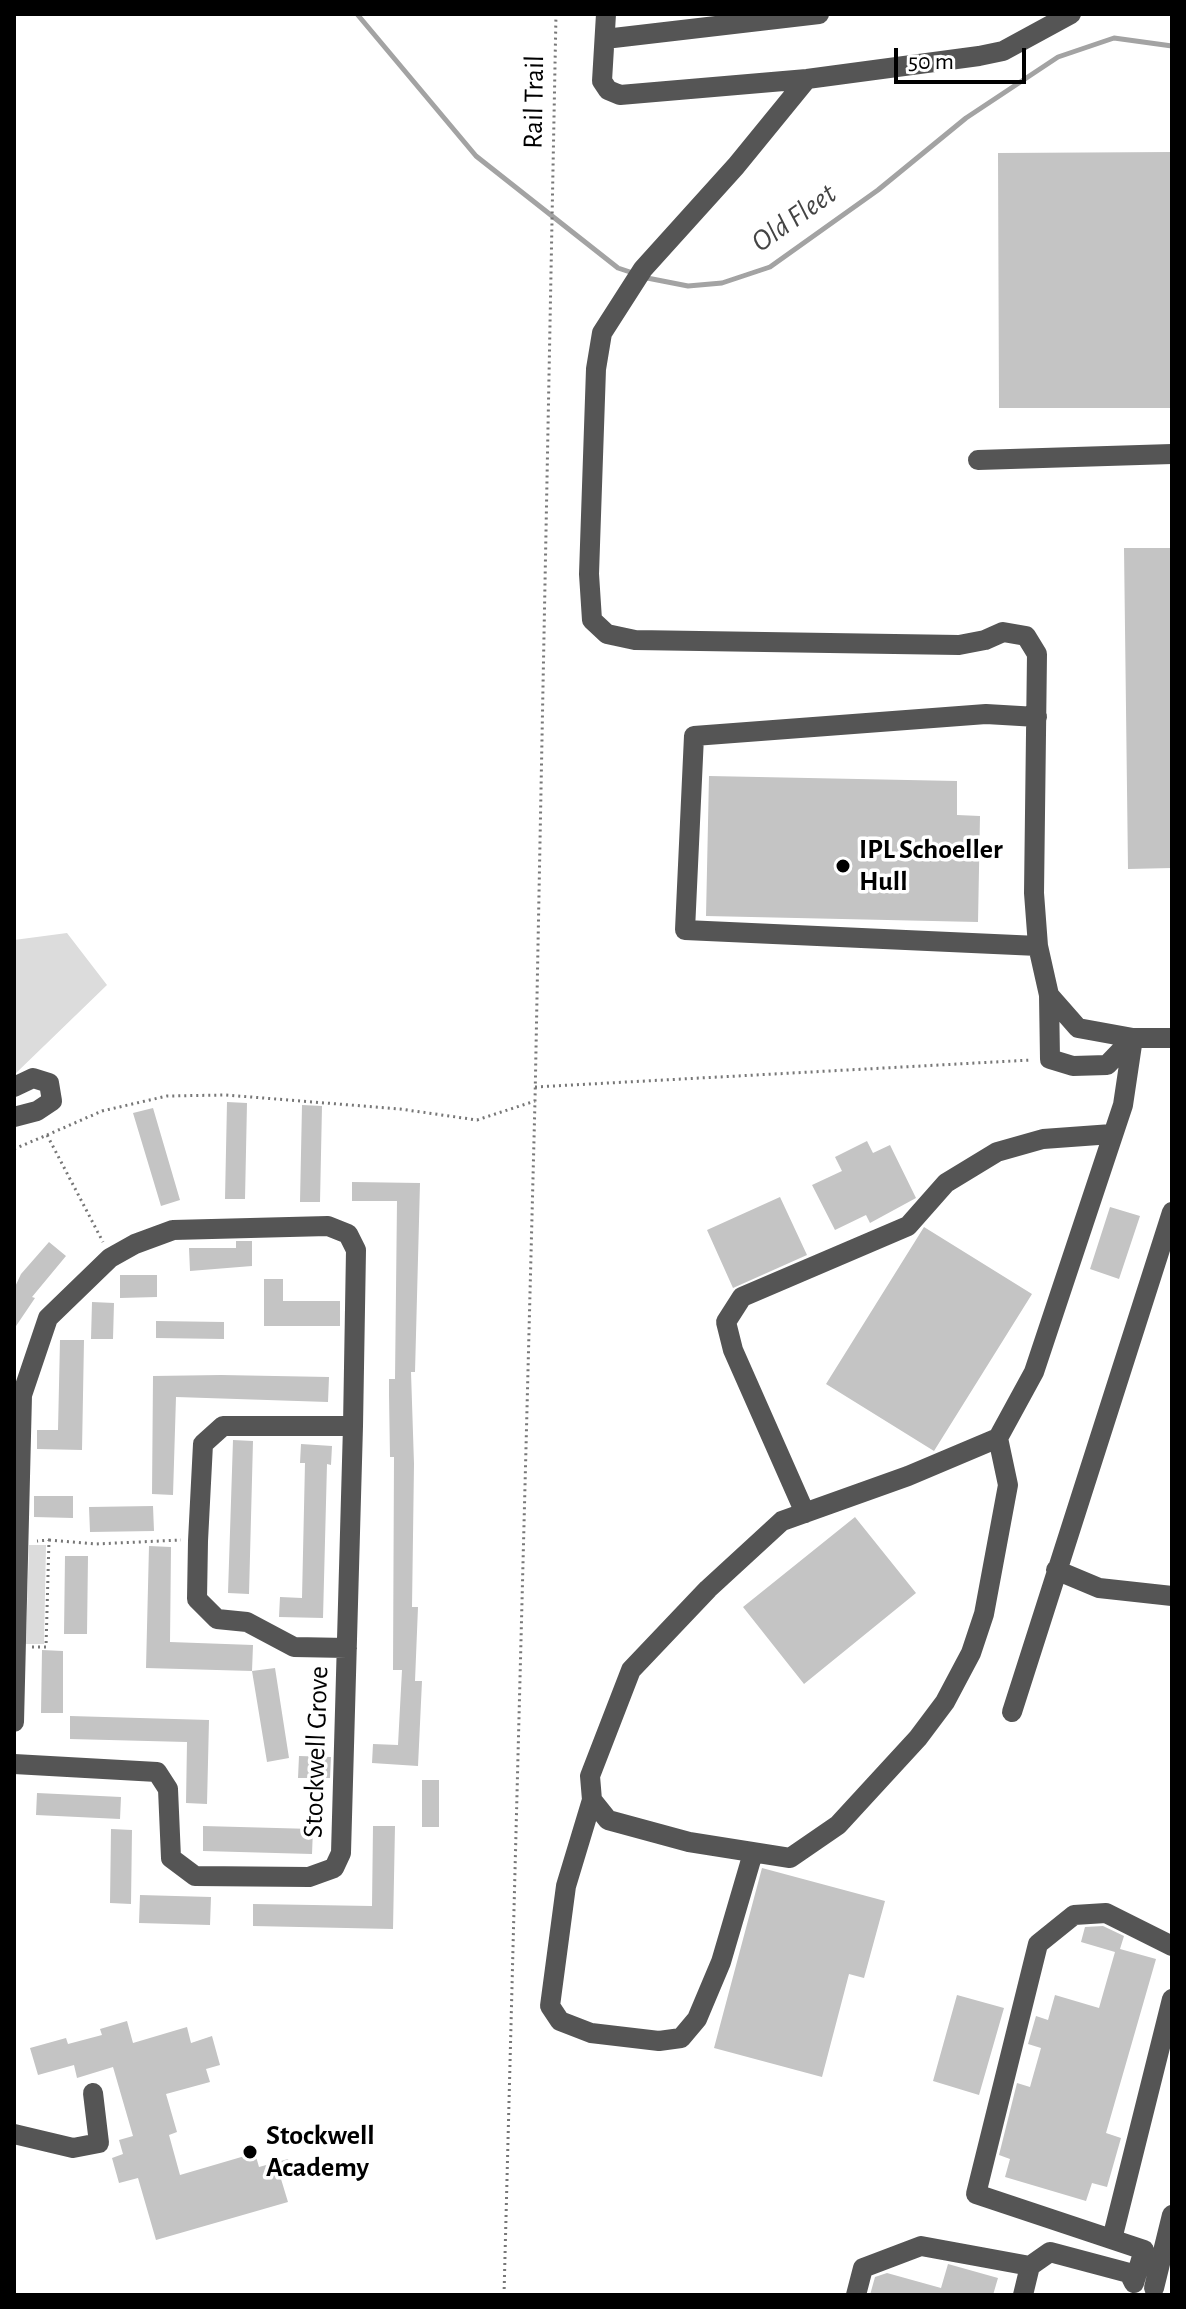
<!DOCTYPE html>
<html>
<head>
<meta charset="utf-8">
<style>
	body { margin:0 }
	#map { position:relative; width:1186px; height:2309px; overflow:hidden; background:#fff; font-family:"Alegreya Sans",sans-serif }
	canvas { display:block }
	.frame { position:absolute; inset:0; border:16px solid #000; pointer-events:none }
	.scale { position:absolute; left:894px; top:48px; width:132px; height:36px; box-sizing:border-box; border:4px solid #000; border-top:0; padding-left:10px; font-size:24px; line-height:28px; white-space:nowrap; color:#000; -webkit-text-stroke:6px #fff; paint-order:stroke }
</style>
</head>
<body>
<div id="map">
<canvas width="1186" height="2309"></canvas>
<div class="frame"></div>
<div class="scale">50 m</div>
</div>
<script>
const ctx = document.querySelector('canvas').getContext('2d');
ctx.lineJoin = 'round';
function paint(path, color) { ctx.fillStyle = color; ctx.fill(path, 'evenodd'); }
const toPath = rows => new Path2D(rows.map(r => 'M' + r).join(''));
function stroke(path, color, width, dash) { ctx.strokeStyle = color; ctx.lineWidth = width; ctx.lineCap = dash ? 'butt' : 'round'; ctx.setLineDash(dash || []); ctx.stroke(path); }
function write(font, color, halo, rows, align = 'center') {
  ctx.font = font + ' "Alegreya Sans",sans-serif'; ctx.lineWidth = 7; ctx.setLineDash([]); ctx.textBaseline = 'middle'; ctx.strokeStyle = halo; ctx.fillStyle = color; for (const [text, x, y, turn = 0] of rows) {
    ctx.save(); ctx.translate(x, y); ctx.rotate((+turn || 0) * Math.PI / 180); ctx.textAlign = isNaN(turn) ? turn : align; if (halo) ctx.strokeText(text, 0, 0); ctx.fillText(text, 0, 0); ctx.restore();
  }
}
const green = toPath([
	[67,933,107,985,14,1075,14,940],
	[29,1545,46,1545,44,1644,26,1644]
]);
const stream = toPath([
	[357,14,476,156,618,268,633,273],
	[642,277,688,286,722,283,770,267,878,190,966,118,1058,57,1114,38,1172,46]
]);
const building = toPath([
	[1172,152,1172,408,999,408,998,153],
	[1124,548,1172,548,1172,868,1128,869],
	[709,776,957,781,957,815,980,816,978,922,706,916],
	[227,1102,247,1103,245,1199,225,1199],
	[302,1105,322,1106,320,1202,300,1202],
	[153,1108,180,1200,161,1206,133,1113],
	[867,1141,873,1153,890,1145,916,1198,870,1223,866,1215,835,1230,812,1185,842,1171,835,1157],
	[352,1182,420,1183,415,1372,411,1372,414,1464,412,1607,418,1607,415,1681,422,1681,418,1766,372,1763,373,1744,398,1745,402,1670,393,1670,394,1457,390,1457,389,1395,389,1379,395,1379,397,1201,352,1201],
	[780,1197,807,1255,733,1288,707,1230],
	[1110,1207,1140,1216,1119,1279,1090,1269],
	[924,1227,1032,1294,934,1451,826,1384],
	[236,1241,252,1241,252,1266,190,1271,189,1248,236,1248],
	[49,1242,66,1256,32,1297,35,1298,14,1329,14,1289,21,1274],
	[120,1275,157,1275,157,1297,120,1298],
	[264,1279,283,1279,283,1301,340,1301,340,1326,264,1326],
	[92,1302,114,1303,113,1339,91,1339],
	[156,1321,224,1322,224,1339,156,1338],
	[60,1340,84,1340,82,1450,37,1449,37,1430,58,1430],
	[221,1375,329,1377,328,1402,176,1397,173,1495,152,1494,153,1376],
	[233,1440,253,1441,249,1594,228,1593],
	[301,1444,332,1446,331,1465,327,1464,323,1618,279,1617,280,1597,302,1598,305,1463,300,1463],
	[34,1496,73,1496,73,1518,34,1517],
	[153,1506,154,1531,90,1532,89,1507],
	[855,1517,916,1593,804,1684,743,1607],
	[149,1546,171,1547,170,1642,253,1645,252,1671,146,1668],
	[65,1556,88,1556,87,1634,64,1634],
	[42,1650,63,1651,63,1713,41,1713],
	[275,1668,289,1758,267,1762,252,1671],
	[70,1716,209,1720,207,1804,186,1803,187,1742,70,1739],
	[299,1756,331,1757,330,1778,298,1778],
	[422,1780,439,1780,439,1827,422,1827],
	[37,1793,121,1797,120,1819,36,1815],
	[203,1826,313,1829,312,1854,203,1851],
	[373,1826,395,1826,393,1929,253,1926,253,1904,372,1906],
	[111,1829,132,1830,131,1904,110,1903],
	[762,1868,885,1901,864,1978,849,1974,822,2077,714,2048],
	[140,1895,211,1897,210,1925,139,1923],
	[1103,1926,1124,1936,1120,1949,1156,1959,1106,2133,1121,2138,1107,2187,1092,2183,1086,2201,1005,2177,1010,2159,999,2155,1017,2083,1030,2087,1041,2048,1028,2044,1036,2016,1048,2020,1055,1995,1099,2008,1115,1952,1081,1942,1085,1927],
	[957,1995,1004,2008,979,2095,933,2081],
	[127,2021,133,2043,187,2027,191,2043,212,2036,220,2065,206,2069,210,2082,166,2094,177,2132,169,2135,180,2175,255,2153,259,2167,288,2159,293,2175,281,2179,288,2202,156,2240,138,2178,119,2183,112,2158,123,2154,119,2140,133,2136,113,2067,77,2078,74,2065,38,2075,30,2048,66,2038,68,2044,102,2035,100,2029],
	[948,2264,998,2278,993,2295,870,2295,875,2277,887,2273,941,2288]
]);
const path = toPath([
	[535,1087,1031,1060],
	[47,1135,102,1111,167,1096,226,1095,400,1109,477,1120,535,1101],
	[14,1149,47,1135,103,1242],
	[49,1540,96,1544,181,1540],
	[32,1647,46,1647,49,1540,37,1541],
	[504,2295,535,1101,556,14]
]);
const minor = toPath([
	[606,14,602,81,608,90,620,95,807,79,979,56,1003,51,1071,14],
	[605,39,819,14],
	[807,79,736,166,643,269,602,333,596,369,589,574,592,620,607,634,635,640,959,645,985,640,1003,632,1026,636,1037,654,1034,893,1038,946,1049,995,1078,1028,1133,1038,1172,1038],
	[978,460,1172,454],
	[1037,717,986,714,694,736,685,930,1038,946],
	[1049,995,1050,1059,1073,1066,1107,1065,1133,1038],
	[14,1087,33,1078,49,1083,52,1101,37,1111,14,1117],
	[998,1438,1008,1485,984,1614,971,1653,945,1702,918,1738,838,1825,790,1858,689,1842,608,1820,592,1800,590,1776,631,1670,708,1589,782,1521,908,1476,998,1438,1034,1372,1123,1105,1133,1038],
	[805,1513,733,1350,726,1322,742,1297,908,1226,946,1183,997,1152,1043,1139,1112,1134],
	[1056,1570,1099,1588,1172,1596],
	[347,1648,294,1647,247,1622,217,1619,197,1599,198,1541,203,1444,223,1426,353,1426],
	[1012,1712,1172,1212],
	[14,1722,22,1395,48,1318,110,1258,135,1244,173,1230,328,1226,348,1234,356,1250,353,1426,341,1853,334,1868,309,1877,195,1876,171,1858,168,1789,157,1772,14,1764],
	[592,1800,566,1886,550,2006,560,2021,591,2033,659,2041,681,2038,697,2019,721,1962,753,1853],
	[14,2134,73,2148,99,2143,93,2093],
	[1112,2239,1172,1999],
	[1134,2283,1144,2250,976,2194,1038,1944,1074,1915,1106,1913,1172,1946],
	[1154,2288,1172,2215],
	[856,2295,863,2268,921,2246,1030,2266],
	[1023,2295,1030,2266,1050,2252,1129,2273,1134,2283]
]);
const markers = [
	[843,866,8,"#000"],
	[250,2152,8,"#000"]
];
const streetNames = [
	["Rail Trail",534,102,-89],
	["Stockwell Grove",316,1752,-88]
];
const poiNames = [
	["IPL Schoeller",859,850],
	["Hull",859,882],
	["Stockwell",266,2136],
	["Academy",266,2168]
];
const waterNames = [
	["Old Fleet",794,218,-35]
];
paint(green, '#dcdcdc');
stroke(stream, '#a3a3a3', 5);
paint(building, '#c4c4c4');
stroke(path, '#777', 3, [2, 4]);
stroke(minor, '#555', 20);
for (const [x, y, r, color] of markers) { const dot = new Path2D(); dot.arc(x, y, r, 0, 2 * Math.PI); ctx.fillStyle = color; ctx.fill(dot); stroke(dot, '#fff', 3); }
write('28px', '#000', '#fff', streetNames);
write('bold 28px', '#000', '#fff', poiNames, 'left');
write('italic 30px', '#444', '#fff', waterNames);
</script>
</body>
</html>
